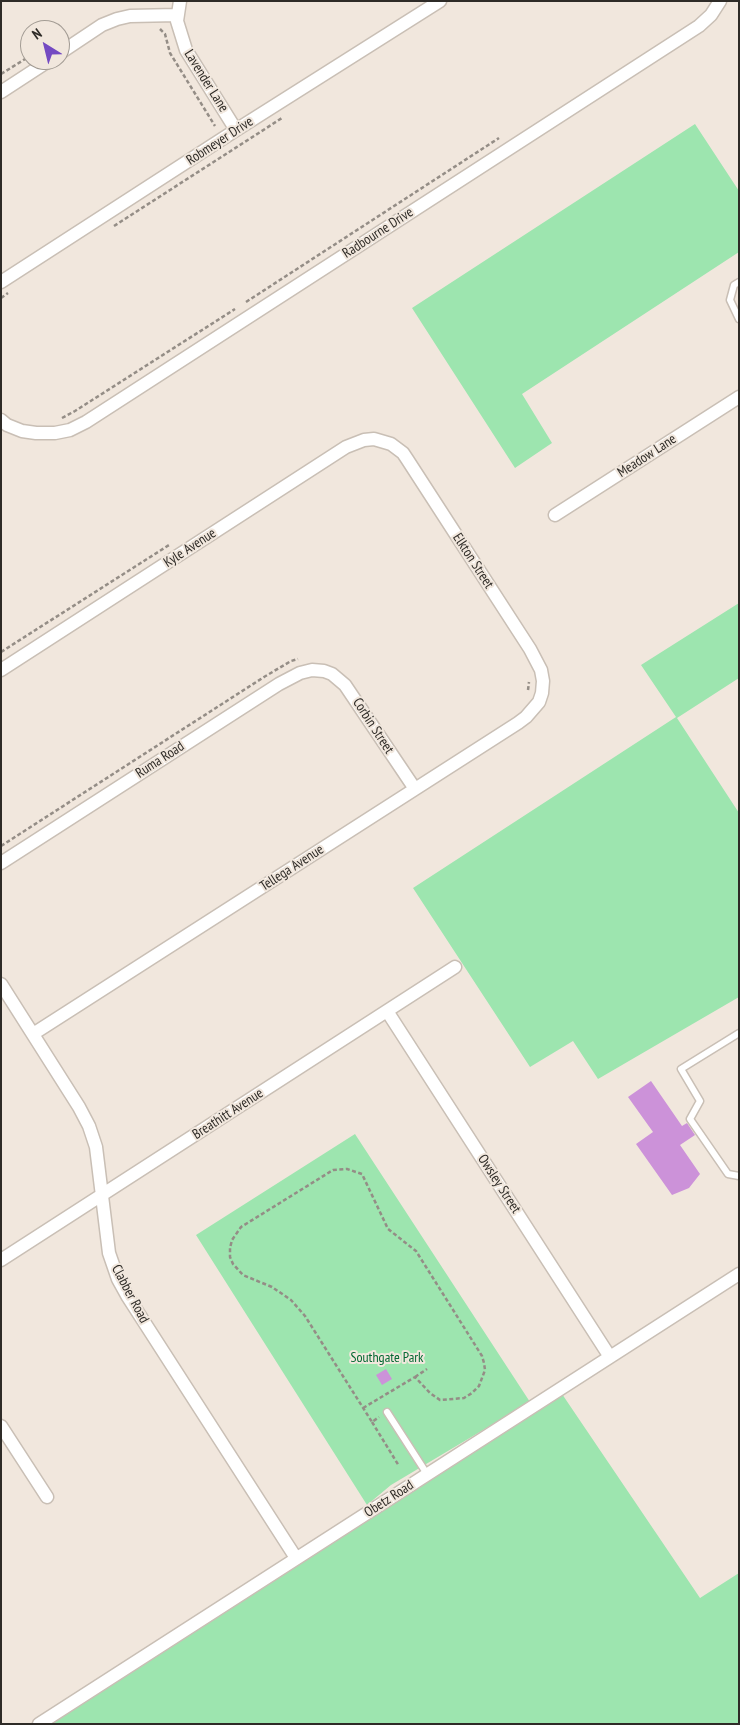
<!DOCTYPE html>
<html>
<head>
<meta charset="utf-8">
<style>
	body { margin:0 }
	#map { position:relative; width:740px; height:1725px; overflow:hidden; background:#f1e7dd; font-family:"PT Sans Narrow",sans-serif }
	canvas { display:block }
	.frame { position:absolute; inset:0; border:2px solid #2e2b27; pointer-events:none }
	.north { position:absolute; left:20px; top:20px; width:50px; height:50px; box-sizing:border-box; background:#f1e7dd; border:1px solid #a39c94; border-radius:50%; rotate:324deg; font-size:14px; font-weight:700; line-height:20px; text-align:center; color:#2e2b27 }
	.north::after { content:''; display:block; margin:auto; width:18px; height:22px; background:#744ac2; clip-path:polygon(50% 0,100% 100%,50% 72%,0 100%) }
</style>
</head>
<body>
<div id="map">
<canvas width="740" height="1725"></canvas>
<div class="frame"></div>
<div class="north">N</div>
</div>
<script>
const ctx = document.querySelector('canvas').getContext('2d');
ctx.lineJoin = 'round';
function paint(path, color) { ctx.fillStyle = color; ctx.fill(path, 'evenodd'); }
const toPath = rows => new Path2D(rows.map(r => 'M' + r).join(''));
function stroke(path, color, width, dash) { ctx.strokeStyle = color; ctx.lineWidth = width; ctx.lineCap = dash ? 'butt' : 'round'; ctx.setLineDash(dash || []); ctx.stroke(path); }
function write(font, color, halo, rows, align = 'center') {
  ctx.font = font + ' "PT Sans Narrow",sans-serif'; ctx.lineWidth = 4; ctx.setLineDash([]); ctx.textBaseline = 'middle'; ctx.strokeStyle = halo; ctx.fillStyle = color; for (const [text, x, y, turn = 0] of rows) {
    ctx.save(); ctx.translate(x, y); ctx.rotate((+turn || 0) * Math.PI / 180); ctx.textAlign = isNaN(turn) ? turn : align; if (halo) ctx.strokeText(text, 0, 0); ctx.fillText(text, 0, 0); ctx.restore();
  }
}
const green = toPath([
	[695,124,739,191,739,252,522,394,552,443,515,468,412,308],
	[739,603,739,678,677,718,739,813,739,997,598,1079,573,1041,530,1067,413,888,676,717,641,665],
	[355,1134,530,1402,391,1485,367,1505,196,1235],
	[562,1394,700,1598,739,1573,739,1724,49,1724]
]);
const building = toPath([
	[651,1081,682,1126,687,1123,695,1135,680,1145,700,1174,689,1188,672,1195,636,1144,653,1132,628,1097],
	[386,1369,392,1379,382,1385,376,1375]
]);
const path = toPath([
	[160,29,165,34,170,53,215,126],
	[1,74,30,56],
	[114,226,282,118],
	[1,298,8,293],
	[246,302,499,138],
	[62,418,75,411,235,309],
	[1,652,169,545],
	[528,690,529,682],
	[1,846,264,677,291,661,298,659],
	[415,1377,427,1369],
	[363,1408,415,1377,430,1393,440,1400,464,1398,472,1393,479,1386,485,1370,484,1363,482,1356,416,1251,388,1229,362,1174,347,1169,333,1170,241,1227,232,1240,230,1248,230,1257,233,1264,243,1275,272,1287,291,1300,305,1316,372,1422,379,1417],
	[372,1422,399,1466]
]);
const service = toPath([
	[739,282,734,285,730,300,739,319],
	[739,1033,681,1069,700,1101,690,1119,728,1174,739,1176],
	[387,1412,427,1474]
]);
const minor = toPath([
	[180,1,177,21,186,50,236,130],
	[60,53,102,25,117,19,130,16,177,15],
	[1,92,50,60],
	[1,282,236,130,440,1],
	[1,420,7,425,22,431,36,433,55,433,70,430,86,422,699,26,711,15,720,1],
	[555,515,739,397],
	[1,670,346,447,364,440,374,439,391,444,403,453,407,459,530,649,541,670,543,681,542,693,539,702,526,717,518,723,33,1034],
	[1,863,279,684,300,673,312,670,324,671,332,674,345,685,415,789],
	[1,984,79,1107,89,1126,96,1147,109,1253,118,1279,128,1297,296,1558],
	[387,1011,610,1357],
	[1,1260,455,967],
	[1,1426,47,1497],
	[39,1724,739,1274]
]);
const streetNames = [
	["Lavender Lane",206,81,58],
	["Robmeyer Drive",220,141,-33],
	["Radbourne Drive",378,233,-33],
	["Meadow Lane",647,456,-33],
	["Kyle Avenue",190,548,-33],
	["Elkton Street",473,561,57],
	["Corbin Street",373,726,57],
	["Ruma Road",160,760,-33],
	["Tellega Avenue",292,868,-33],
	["Breathitt Avenue",228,1114,-33],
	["Owsley Street",499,1184,57],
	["Clabber Road",130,1294,62],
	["Obetz Road",389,1499,-33]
];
const parkNames = [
	["Southgate Park",387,1358]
];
paint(green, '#9de5af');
paint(building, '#cc92d9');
stroke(service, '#c9bfb5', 9);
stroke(minor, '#c9bfb5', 15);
stroke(path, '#948d86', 2.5, [4, 2.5]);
stroke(service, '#fff', 6);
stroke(minor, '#fff', 12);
write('14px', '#2e2b27', '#f1e7dd', streetNames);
write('14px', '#036832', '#f1e7dd', parkNames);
</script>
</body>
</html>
